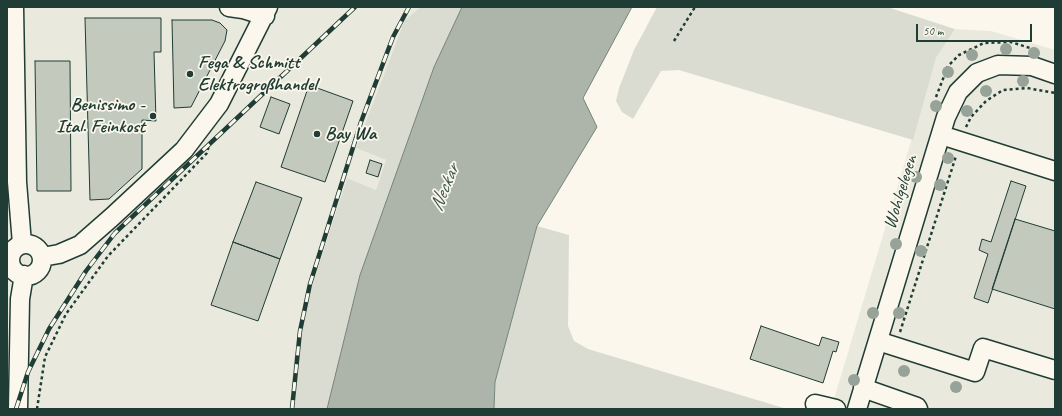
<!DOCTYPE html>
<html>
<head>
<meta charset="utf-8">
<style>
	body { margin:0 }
	#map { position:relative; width:1062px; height:416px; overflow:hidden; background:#fbf7ec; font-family:Caveat,sans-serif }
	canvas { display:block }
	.frame { position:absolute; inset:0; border:8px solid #1f3d34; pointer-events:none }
	.scale { position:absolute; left:916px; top:24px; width:116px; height:18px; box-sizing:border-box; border:2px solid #1f3d34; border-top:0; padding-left:5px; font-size:12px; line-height:14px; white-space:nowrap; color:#1f3d34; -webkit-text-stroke:3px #fbf7ec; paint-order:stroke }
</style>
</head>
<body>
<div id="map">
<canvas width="1062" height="416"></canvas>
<div class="frame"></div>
<div class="scale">50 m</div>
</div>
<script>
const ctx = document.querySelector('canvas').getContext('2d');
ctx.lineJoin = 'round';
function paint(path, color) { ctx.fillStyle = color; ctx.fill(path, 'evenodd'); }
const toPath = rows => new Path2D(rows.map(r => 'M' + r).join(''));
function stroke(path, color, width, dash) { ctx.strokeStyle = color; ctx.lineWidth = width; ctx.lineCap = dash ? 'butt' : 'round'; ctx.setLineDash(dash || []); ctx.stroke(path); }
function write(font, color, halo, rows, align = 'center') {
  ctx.font = font + ' Caveat,sans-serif'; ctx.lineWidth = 3.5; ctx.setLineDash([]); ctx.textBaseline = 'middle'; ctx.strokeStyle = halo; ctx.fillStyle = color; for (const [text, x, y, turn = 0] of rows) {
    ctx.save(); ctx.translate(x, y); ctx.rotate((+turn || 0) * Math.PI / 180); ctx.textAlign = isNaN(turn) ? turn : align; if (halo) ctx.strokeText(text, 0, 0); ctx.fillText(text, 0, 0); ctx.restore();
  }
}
const built = toPath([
	[7,7,421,7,356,148,386,160,376,190,347,178,304,310,294,357,289,409,7,409],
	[955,29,991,31,1055,50,1055,409,831,409,936,58]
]);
const green = toPath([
	[421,7,462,7,434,67,360,275,327,409,289,409,294,357,304,310,347,178,376,190,386,160,356,148,405,20],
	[657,7,887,7,955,29,936,58,913,140,679,70,661,71,633,119,622,112,616,101,619,88,634,50],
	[537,226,569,235,568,326,574,341,588,349,787,409,494,409,495,382]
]);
const water = toPath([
	[462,7,632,7,583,98,597,127,537,226,495,382,494,409,327,409,360,275,434,67,462,7]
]);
const building = toPath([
	[85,18,161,18,161,52,154,52,156,121,142,120,142,169,109,199,90,200,85,18],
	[172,20,212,20,220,23,227,30,225,41,191,107,174,108,172,20],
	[35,61,70,61,71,191,37,191,35,61],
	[309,85,353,101,325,182,281,167,309,85],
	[271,97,290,104,279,134,260,127,271,97],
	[370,160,382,164,378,177,366,173,370,160],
	[1011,181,1026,186,988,303,974,298,988,254,979,250,982,239,991,242,1011,181],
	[256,182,302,198,280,259,233,242,256,182],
	[1015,219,1055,231,1055,309,992,289,1015,219],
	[233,242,280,259,258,321,211,305,233,242],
	[761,326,819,346,822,337,839,342,836,352,833,351,823,383,750,359,761,326]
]);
const path = toPath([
	[674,41,695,7],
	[936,97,948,66,959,55,984,43,1011,42,1033,49],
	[966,127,971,117,986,101,1003,90,1027,88,1055,93],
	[900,332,956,156],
	[37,409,45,357,66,314,108,256,207,153,209,145]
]);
const minor = toPath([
	[14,7,17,182,22,244],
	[229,7,243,9,265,16],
	[941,135,1055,171],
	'10 260a16 16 0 1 1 32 0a16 16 0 1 1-32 0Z',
	[42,257,59,254,80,245,112,217,184,150,219,104,268,7],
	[878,341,975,372,983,348,1055,370],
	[863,388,917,407,918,409],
	[815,404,836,409],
	[18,409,20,299,24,275],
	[857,409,946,117,958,92,977,73,998,65,1032,66,1055,74]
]);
const rail = toPath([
	[16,409,28,372,49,329,86,271,115,233,355,7],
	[292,409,300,331,310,284,361,122,393,37,409,7]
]);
const trees = [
	[1006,49],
	[1034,53],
	[972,55],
	[948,72],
	[1023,81],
	[986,91],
	[936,106],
	[967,111],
	[948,158],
	[916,177],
	[940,185],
	[896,244],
	[921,251],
	[873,313],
	[899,313],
	[904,371],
	[854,380],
	[956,387]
];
const markers = [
	[190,74,4,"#1f3d34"],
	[153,116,4,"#1f3d34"],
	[317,134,4,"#1f3d34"]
];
const poiNames = [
	["Fega & Schmitt",198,63],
	["Elektrogroßhandel",198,85],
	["Benissimo -",145,105,"right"],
	["Ital. Feinkost",145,127,"right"],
	["Bay Wa",325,134]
];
const streetNames = [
	["Wohlgelegen",901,192,-73]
];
const waterNames = [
	["Neckar",445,188,-68]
];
paint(built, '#eae9de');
paint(green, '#dbdcd1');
paint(water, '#adb4aa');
stroke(water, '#74847b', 1);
paint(building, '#c4c9be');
stroke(building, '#1f3d34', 1);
stroke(minor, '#1f3d34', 21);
stroke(path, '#1f3d34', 2.5, [3, 3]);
stroke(minor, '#fbf7ec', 18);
stroke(rail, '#1f3d34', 4.5);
stroke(rail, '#fbf7ec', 3, [9]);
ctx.fillStyle = '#97a298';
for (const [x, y] of trees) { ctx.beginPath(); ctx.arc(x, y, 6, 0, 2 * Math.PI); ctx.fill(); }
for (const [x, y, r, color] of markers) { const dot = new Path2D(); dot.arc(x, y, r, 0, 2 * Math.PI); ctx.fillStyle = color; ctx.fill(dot); stroke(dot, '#fbf7ec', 1.5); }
write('bold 19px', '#1f3d34', '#fbf7ec', poiNames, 'left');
write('19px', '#1f3d34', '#fbf7ec', streetNames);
write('italic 20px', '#425b52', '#fbf7ec', waterNames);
</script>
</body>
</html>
